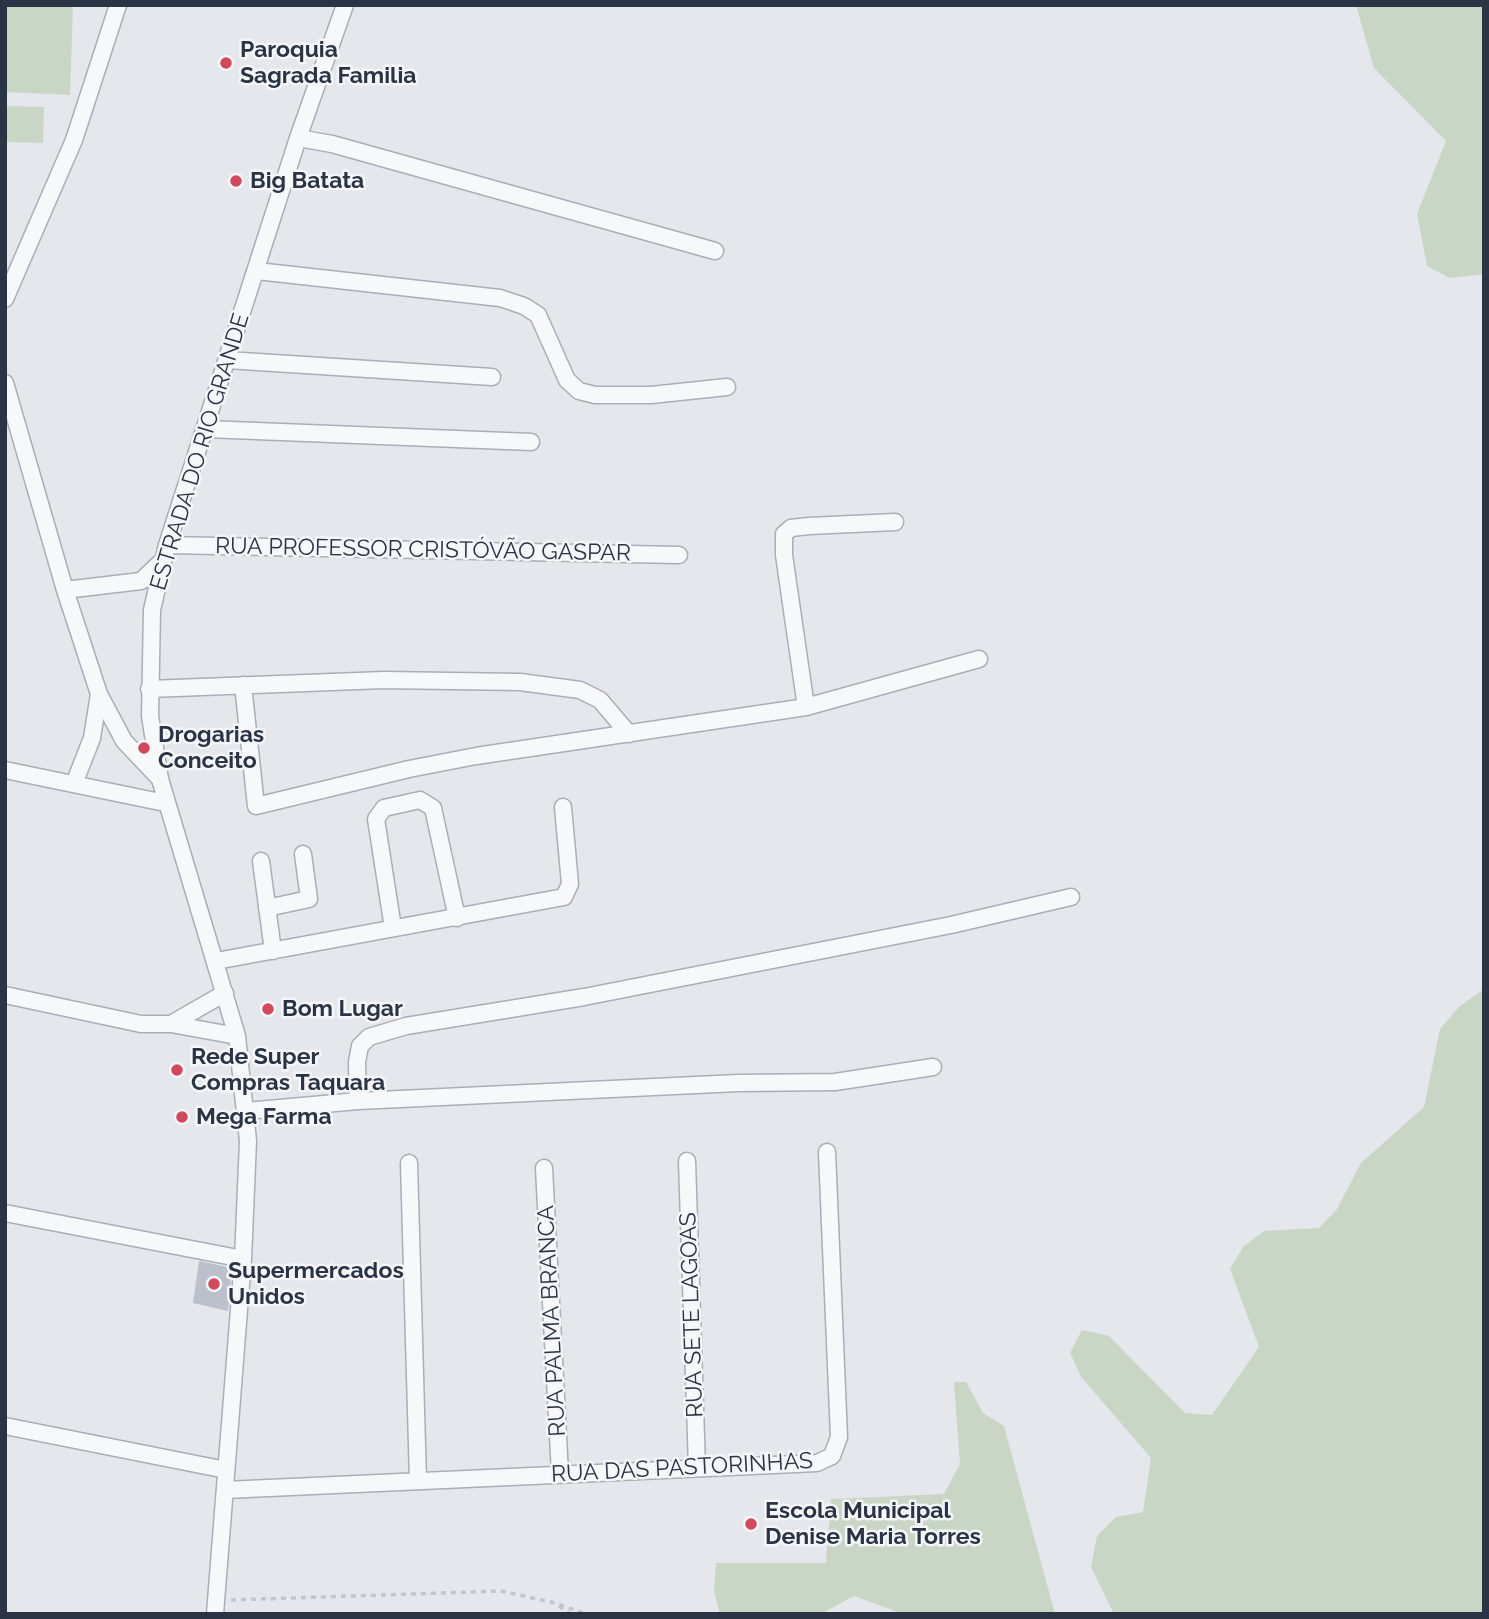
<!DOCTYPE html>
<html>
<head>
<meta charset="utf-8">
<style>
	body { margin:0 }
	#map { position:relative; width:1489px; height:1619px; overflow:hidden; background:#e4e7ec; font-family:Raleway,sans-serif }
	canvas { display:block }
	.frame { position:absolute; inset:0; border:7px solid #2b3445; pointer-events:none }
</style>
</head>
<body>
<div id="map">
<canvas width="1489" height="1619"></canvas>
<div class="frame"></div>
</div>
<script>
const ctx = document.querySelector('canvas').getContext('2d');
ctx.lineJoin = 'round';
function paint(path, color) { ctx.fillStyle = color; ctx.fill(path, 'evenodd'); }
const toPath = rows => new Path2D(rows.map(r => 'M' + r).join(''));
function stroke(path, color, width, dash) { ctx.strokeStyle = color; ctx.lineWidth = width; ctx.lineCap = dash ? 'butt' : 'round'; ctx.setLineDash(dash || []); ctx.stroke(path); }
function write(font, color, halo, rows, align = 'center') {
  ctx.font = font + ' Raleway,sans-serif'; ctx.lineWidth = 5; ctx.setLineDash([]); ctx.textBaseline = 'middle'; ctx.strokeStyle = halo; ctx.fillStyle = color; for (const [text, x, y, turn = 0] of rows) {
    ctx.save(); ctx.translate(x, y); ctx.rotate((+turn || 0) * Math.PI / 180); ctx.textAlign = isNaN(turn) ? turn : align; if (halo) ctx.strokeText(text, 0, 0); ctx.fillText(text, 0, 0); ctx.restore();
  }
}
const green = toPath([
	[5,5,73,5,70,95,5,92],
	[1356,5,1484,5,1484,274,1450,278,1427,266,1417,214,1446,141,1374,68],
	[5,106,44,107,43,143,5,142],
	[1481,991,1484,993,1484,1614,1114,1614,1091,1567,1097,1536,1116,1517,1143,1512,1151,1458,1082,1378,1070,1353,1082,1330,1109,1336,1185,1413,1212,1415,1259,1347,1230,1269,1243,1247,1264,1231,1319,1228,1337,1209,1361,1163,1424,1107,1440,1029,1459,1007],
	[954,1382,966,1382,983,1413,1004,1426,1055,1614,903,1614,854,1596,821,1614,720,1614,714,1592,716,1563,826,1563,831,1499,944,1494,960,1464]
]);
const building = toPath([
	[199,1261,232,1268,228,1311,193,1303]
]);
const path = toPath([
	[231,1600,501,1591,555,1603,586,1614],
	[559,1606,570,1614]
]);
const minor = toPath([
	[298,138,332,144,715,251],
	[257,271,500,298,524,306,538,315,567,380,579,391,595,395,651,395,727,387],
	[5,299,74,140,118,5],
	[227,360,492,377],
	[5,383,65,590,99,694,124,741,160,779],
	[206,429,531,442],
	[167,545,679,555],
	[65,590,141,581,162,561],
	[243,685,256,806,409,769,476,756,806,707,979,659],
	[149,689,384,680,520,682,580,690,600,700,629,734],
	[806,707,784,555,784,534,791,528,809,526,895,522],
	[5,770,165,803],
	[74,784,92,738,99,694],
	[261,861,273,951],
	[267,908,309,899,303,854],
	[393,928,376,819,384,808,420,800,433,808,457,918],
	[216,961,564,897,570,884,563,807],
	[5,995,141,1024,171,1024,237,1036],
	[171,1024,225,993],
	[358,1101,357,1062,360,1046,369,1037,406,1026,584,997,951,925,1071,897],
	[246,1111,358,1101,738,1083,835,1082,933,1067],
	[687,1161,697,1468],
	[409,1163,418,1481],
	[544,1168,560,1474],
	[5,1213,243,1259],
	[5,1426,226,1470],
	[225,1490,817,1463,832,1456,839,1437,827,1152],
	[215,1614,243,1259,248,1141,237,1036,160,779,150,716,152,610,167,545,298,138,345,5]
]);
const markers = [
	[226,63,7,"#d1495b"],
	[236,181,7,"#d1495b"],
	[144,748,7,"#d1495b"],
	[268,1009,7,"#d1495b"],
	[177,1070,7,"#d1495b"],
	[182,1117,7,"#d1495b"],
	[214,1284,7,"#d1495b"],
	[751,1524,7,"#d1495b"]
];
const poiNames = [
	["Paroquia",240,50],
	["Sagrada Familia",240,76],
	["Big Batata",250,181],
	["Drogarias",158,735],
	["Conceito",158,761],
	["Bom Lugar",282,1009],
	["Rede Super",191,1057],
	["Compras Taquara",191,1083],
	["Mega Farma",196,1117],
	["Supermercados",228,1271],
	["Unidos",228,1297],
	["Escola Municipal",765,1511],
	["Denise Maria Torres",765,1537]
];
const streetNames = [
	["ESTRADA DO RIO GRANDE",200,452,-73],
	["RUA PROFESSOR CRISTÓVÃO GASPAR",423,550,1],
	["RUA SETE LAGOAS",692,1315,-92],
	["RUA PALMA BRANCA",552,1321,-93],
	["RUA DAS PASTORINHAS",682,1468,-3]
];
paint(green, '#c9d6c5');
paint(building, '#bbc0ca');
stroke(minor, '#a9aeb7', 19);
stroke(path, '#c2c5cb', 3.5, [5, 5]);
stroke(minor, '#f7f8fa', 16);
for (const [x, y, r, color] of markers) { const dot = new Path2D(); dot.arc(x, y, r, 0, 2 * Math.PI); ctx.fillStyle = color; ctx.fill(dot); stroke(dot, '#f4f6f9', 2.5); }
write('bold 23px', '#2b3445', '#f4f6f9', poiNames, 'left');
write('23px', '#2b3445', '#f4f6f9', streetNames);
</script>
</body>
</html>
